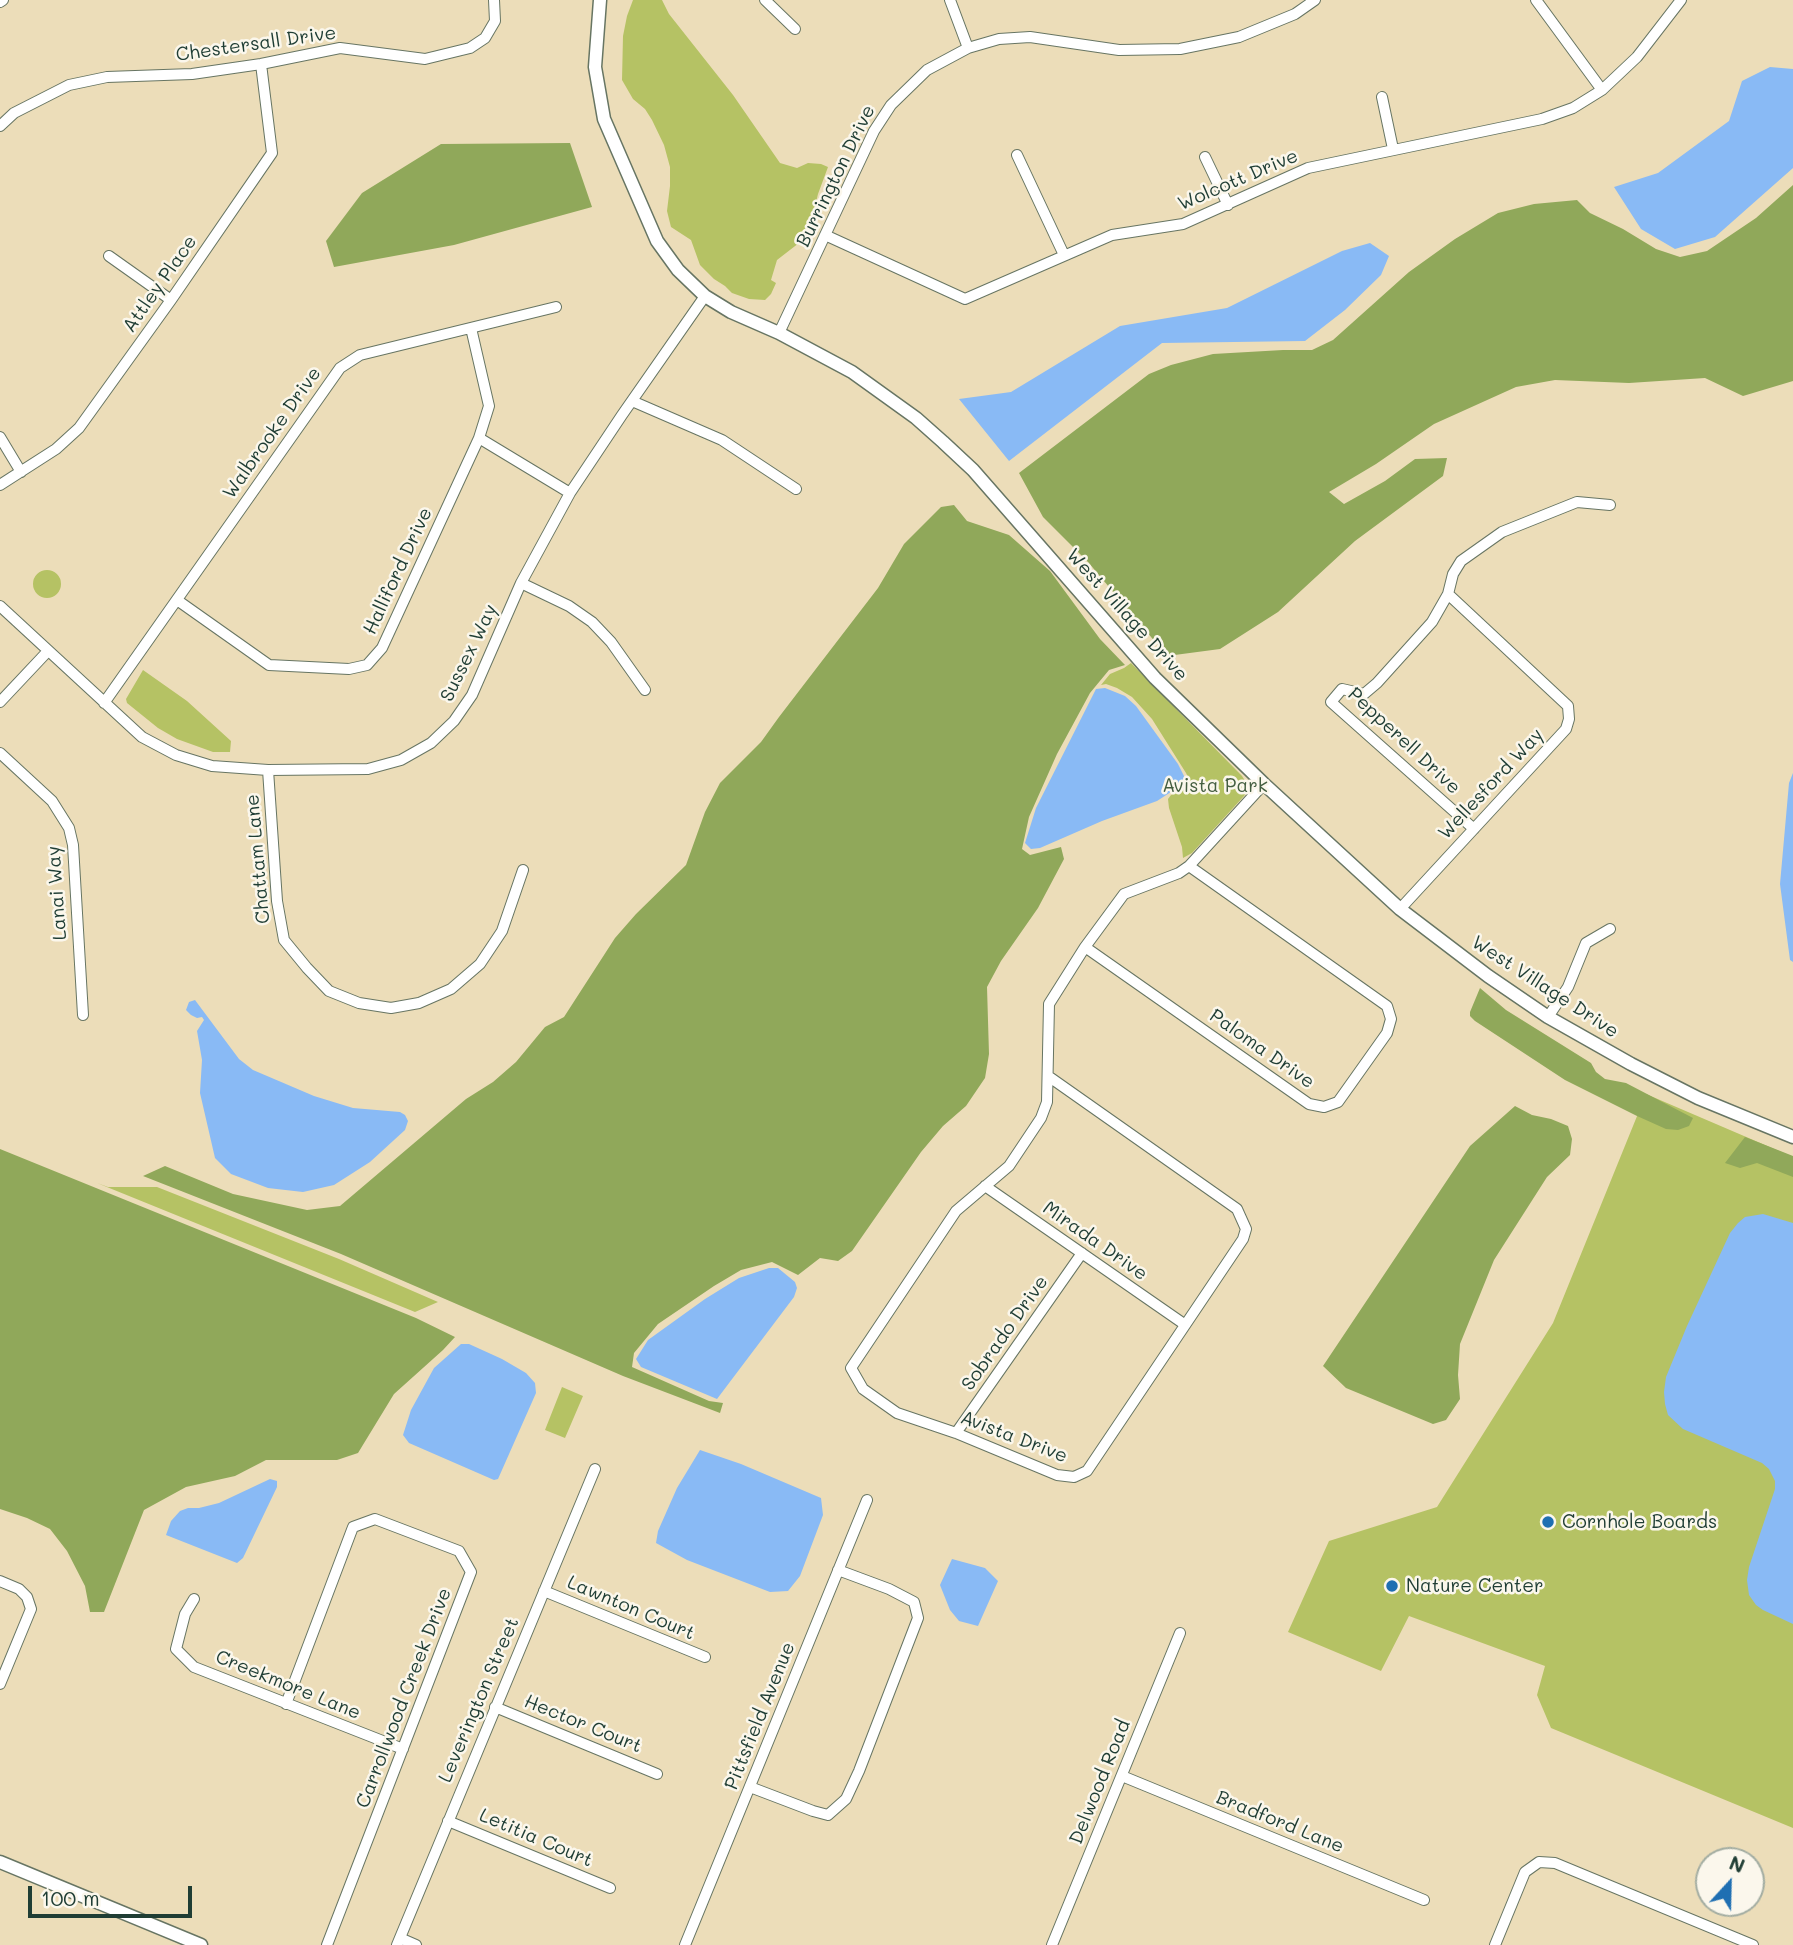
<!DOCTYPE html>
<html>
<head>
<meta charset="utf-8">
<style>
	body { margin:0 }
	#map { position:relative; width:1793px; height:1945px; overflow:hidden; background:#ecddb9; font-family:Mali,sans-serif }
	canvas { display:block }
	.north { position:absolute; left:1695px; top:1847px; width:70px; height:70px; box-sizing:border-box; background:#fbf7ec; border:2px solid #a3ada2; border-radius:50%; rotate:22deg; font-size:19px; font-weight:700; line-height:28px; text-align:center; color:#1f3d34 }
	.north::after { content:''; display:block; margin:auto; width:24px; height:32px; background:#1f6fb2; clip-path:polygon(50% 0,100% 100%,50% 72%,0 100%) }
	.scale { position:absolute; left:28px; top:1886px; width:164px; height:32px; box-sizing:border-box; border:4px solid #1f3d34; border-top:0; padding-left:9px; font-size:21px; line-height:24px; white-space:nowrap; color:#1f3d34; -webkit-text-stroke:5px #fbf7ec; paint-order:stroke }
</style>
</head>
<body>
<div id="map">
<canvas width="1793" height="1945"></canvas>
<div class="north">N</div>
<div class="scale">100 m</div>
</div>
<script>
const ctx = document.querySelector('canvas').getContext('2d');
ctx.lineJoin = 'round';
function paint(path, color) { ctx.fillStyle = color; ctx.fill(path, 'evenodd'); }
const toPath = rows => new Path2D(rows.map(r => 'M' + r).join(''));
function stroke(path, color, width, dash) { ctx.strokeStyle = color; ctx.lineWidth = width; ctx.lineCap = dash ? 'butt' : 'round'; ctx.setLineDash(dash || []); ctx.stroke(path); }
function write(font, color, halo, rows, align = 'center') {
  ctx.font = font + ' Mali,sans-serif'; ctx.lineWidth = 5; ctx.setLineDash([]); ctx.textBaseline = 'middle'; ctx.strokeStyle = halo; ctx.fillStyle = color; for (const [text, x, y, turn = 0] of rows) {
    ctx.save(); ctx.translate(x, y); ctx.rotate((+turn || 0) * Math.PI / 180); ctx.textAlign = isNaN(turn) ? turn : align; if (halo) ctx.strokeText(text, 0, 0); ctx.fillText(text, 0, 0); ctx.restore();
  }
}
const green = toPath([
	[633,0,662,0,669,14,733,95,780,163,797,168,808,163,821,164,828,167,818,194,808,236,777,260,771,280,776,283,771,294,765,300,749,299,732,293,725,286,714,279,700,265,691,240,671,227,667,211,670,186,670,167,664,145,652,120,645,109,633,99,622,80,623,36,627,16],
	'33 584a14 14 0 1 1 28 0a14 14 0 1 1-28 0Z',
	[1131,663,1242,776,1247,784,1247,791,1244,796,1192,853,1183,858,1182,847,1169,808,1168,799,1171,795,1183,790,1188,785,1189,779,1186,773,1152,719,1132,697,1117,688,1106,684,1101,685,1110,674,1124,668],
	[143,670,187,701,231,741,230,752,213,752,177,739,158,728,127,703,126,699],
	[1646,1094,1793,1157,1793,1828,1551,1728,1537,1695,1545,1666,1409,1616,1381,1671,1288,1632,1329,1541,1437,1507,1553,1323],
	[97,1183,108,1187,157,1187,339,1259,438,1302,415,1312],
	[562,1387,583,1396,565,1438,545,1430]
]);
const forest = toPath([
	[570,143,592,207,454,245,334,267,326,241,362,193,441,144],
	[1793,185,1793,381,1743,396,1705,378,1629,383,1555,380,1516,387,1434,424,1376,464,1329,492,1344,504,1385,481,1415,459,1447,458,1443,476,1355,541,1278,612,1220,649,1167,656,1088,562,1043,517,1019,473,1149,374,1171,365,1213,354,1283,350,1312,350,1333,340,1409,272,1455,239,1498,213,1534,204,1577,200,1590,213,1623,229,1656,249,1680,257,1707,251,1756,218],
	[954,505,967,521,1009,535,1050,571,1100,639,1125,665,1109,670,1090,693,1057,754,1029,817,1022,849,1030,855,1061,847,1064,859,1038,908,1001,961,987,987,989,1054,985,1078,966,1106,943,1126,921,1152,852,1251,838,1261,820,1258,798,1275,772,1262,741,1270,714,1286,658,1324,634,1353,632,1367,709,1401,723,1403,720,1413,623,1376,341,1254,143,1176,165,1166,233,1194,307,1210,340,1206,466,1099,493,1082,516,1062,545,1027,564,1017,615,938,636,914,686,865,705,812,720,783,761,742,779,717,878,588,904,544,941,507],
	[1480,988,1506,1010,1591,1063,1596,1072,1605,1079,1626,1083,1693,1118,1689,1126,1678,1130,1666,1129,1637,1116,1565,1080,1475,1021,1470,1016,1470,1012],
	[1515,1106,1532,1115,1551,1119,1568,1126,1572,1139,1570,1155,1547,1177,1494,1260,1460,1344,1458,1375,1460,1399,1446,1420,1433,1424,1346,1388,1323,1366,1470,1146],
	[1745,1137,1793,1156,1793,1177,1757,1163,1740,1168,1725,1163],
	[0,1149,416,1318,455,1337,443,1350,394,1394,358,1453,337,1460,266,1460,235,1476,186,1487,144,1510,104,1612,90,1612,85,1586,67,1551,50,1529,27,1518,0,1509]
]);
const water = toPath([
	[1770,67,1793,69,1793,168,1715,237,1675,249,1641,229,1614,187,1658,173,1729,121,1742,81],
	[1370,243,1389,256,1381,275,1345,310,1305,341,1162,343,1009,461,959,399,1011,392,1120,326,1227,308,1342,251],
	[1105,688,1125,696,1136,706,1178,764,1186,780,1184,786,1174,790,1157,801,1102,821,1040,848,1031,849,1025,843,1036,808,1096,689],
	[1793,773,1793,962,1790,960,1780,884,1789,783],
	[195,1000,239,1059,253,1070,314,1096,353,1108,400,1112,405,1115,408,1121,405,1130,370,1162,334,1185,303,1192,268,1188,231,1174,215,1158,200,1093,202,1060,197,1031,204,1020,202,1017,197,1018,191,1015,186,1010,189,1002],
	[1763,1214,1793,1223,1793,1624,1763,1610,1756,1605,1749,1595,1747,1580,1749,1567,1775,1489,1775,1481,1769,1469,1762,1463,1683,1429,1668,1415,1665,1404,1664,1392,1666,1377,1687,1326,1730,1233,1738,1223,1745,1217],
	[769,1268,778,1268,795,1282,797,1288,794,1297,717,1399,641,1367,636,1359,648,1340,705,1299,739,1278],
	[461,1344,469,1344,502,1359,526,1373,535,1383,536,1393,498,1479,494,1480,409,1443,403,1435,411,1410,434,1368],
	[700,1450,741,1464,821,1498,823,1515,800,1576,788,1591,770,1592,687,1560,656,1543,658,1531,677,1488],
	[270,1479,277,1481,277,1487,243,1558,237,1563,166,1535,171,1521,180,1511,188,1508,199,1508,219,1503],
	[952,1559,985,1568,998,1581,978,1626,959,1621,950,1610,940,1585]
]);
const minor = toPath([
	[765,0,795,29],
	[950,0,968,48],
	[1536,0,1602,90],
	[0,2,3,0],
	[1382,97,1393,149],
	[0,126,14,113,69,85,107,77,192,74,261,64,340,48,425,59,470,48,485,38,495,21,494,0],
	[1017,155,1064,255],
	[1205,157,1228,205],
	[825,235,965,299,1112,235,1183,224,1308,168,1542,119,1573,108,1602,90,1637,57,1681,0],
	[109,256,171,300],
	[779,333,874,131,891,105,927,70,968,48,999,39,1030,37,1119,50,1180,49,1239,37,1295,14,1315,0],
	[632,401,722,440,796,489],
	[0,437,21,472],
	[479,438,570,493],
	[0,485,56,449,79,428,171,300,272,153,261,64],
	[521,583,569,606,592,622,611,642,645,690],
	[177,600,269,665,349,669,367,665,382,648,479,438,489,406,471,328],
	[0,606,142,737,176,755,212,766,268,770,368,769,401,760,431,743,454,721,472,695,521,583,570,493,622,415,705,296],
	[0,702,48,651],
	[104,703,340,368,360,355,556,307],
	[0,753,52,801,69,828,73,845,83,1015],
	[268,770,277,901,284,940,307,968,329,991,359,1003,391,1008,419,1003,451,989,480,964,502,931,523,870],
	[1474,829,1331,702,1342,689,1364,694,1377,683,1432,622,1448,594,1453,574,1461,561,1502,532,1577,502,1610,505],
	[1400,909,1566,729,1569,719,1568,706,1448,594],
	[1085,947,1309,1104,1324,1107,1338,1102,1387,1033,1391,1019,1387,1006,1189,866],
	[1548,1017,1568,987,1586,943,1610,929],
	[1048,1076,1237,1209,1246,1229,1243,1239,1087,1471,1074,1477,1057,1475,956,1433,897,1413,863,1389,851,1368,956,1211,1009,1166,1041,1118,1047,1102,1049,1004,1085,947,1124,894,1179,873,1189,866,1264,784],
	[985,1186,1184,1324],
	[956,1433,1082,1253],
	[0,1581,19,1589,27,1597,31,1609,0,1684],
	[544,1591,705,1657],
	[194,1599,185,1614,176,1649,194,1667,403,1749],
	[286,1704,353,1527,375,1519,459,1551,471,1572,327,1945],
	[495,1707,657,1774],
	[1122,1776,1424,1900],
	[750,1787,813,1811,828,1815,846,1799,859,1771,918,1618,914,1602,889,1589,838,1570],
	[448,1821,610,1888],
	[400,1938,416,1945],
	[397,1945,595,1469],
	[685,1945,867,1500],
	[1052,1945,1180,1633],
	[1495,1945,1525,1872,1539,1862,1555,1863,1753,1945]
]);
const tertiary = toPath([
	[600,0,595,67,604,119,657,241,678,270,705,296,731,312,779,333,852,372,916,418,943,442,973,470,1155,678,1264,784,1400,909,1488,976,1548,1017,1631,1064,1698,1098,1793,1137],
	[0,1862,201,1945]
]);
const markers = [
	[1548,1522,7,"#1f6fb2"],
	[1392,1586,7,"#1f6fb2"]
];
const streetNames = [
	["Chestersall Drive",256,44,-8],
	["Burrington Drive",836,176,-64],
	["Wolcott Drive",1238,180,-23],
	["Attley Place",160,284,-55],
	["Walbrooke Drive",272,433,-55],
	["Halliford Drive",398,571,-65],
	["West Village Drive",1127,615,48],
	["Sussex Way",469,653,-64],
	["Pepperell Drive",1404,741,43],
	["Wellesford Way",1491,784,-47],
	["Chattam Lane",258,859,-95],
	["Lanai Way",57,893,-94],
	["West Village Drive",1545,987,33],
	["Paloma Drive",1262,1049,35],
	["Mirada Drive",1095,1241,35],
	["Sobrado Drive",1005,1333,-55],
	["Avista Drive",1014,1437,21],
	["Lawnton Court",631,1608,23],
	["Creekmore Lane",288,1685,22],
	["Carrollwood Creek Drive",404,1698,-69],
	["Leverington Street",479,1700,-67],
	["Pittsfield Avenue",760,1716,-68],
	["Hector Court",583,1724,22],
	["Delwood Road",1100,1782,-68],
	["Bradford Lane",1280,1822,22],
	["Letitia Court",536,1838,23]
];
const parkNames = [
	["Avista Park",1215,786]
];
const poiNames = [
	["Cornhole Boards",1562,1522],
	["Nature Center",1406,1586]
];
paint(green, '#b5c264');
paint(forest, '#90a85a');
paint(water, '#89baf5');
stroke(minor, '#677563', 12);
stroke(tertiary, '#677563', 15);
stroke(minor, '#fff', 10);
stroke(tertiary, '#fff', 12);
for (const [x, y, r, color] of markers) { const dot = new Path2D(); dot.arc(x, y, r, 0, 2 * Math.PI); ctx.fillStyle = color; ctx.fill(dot); stroke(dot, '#fbf7ec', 2.5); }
write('19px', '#1f3d34', '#fbf7ec', streetNames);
write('19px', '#445e40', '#fbf7ec', parkNames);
write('19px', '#1f3d34', '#fbf7ec', poiNames, 'left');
</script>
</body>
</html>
